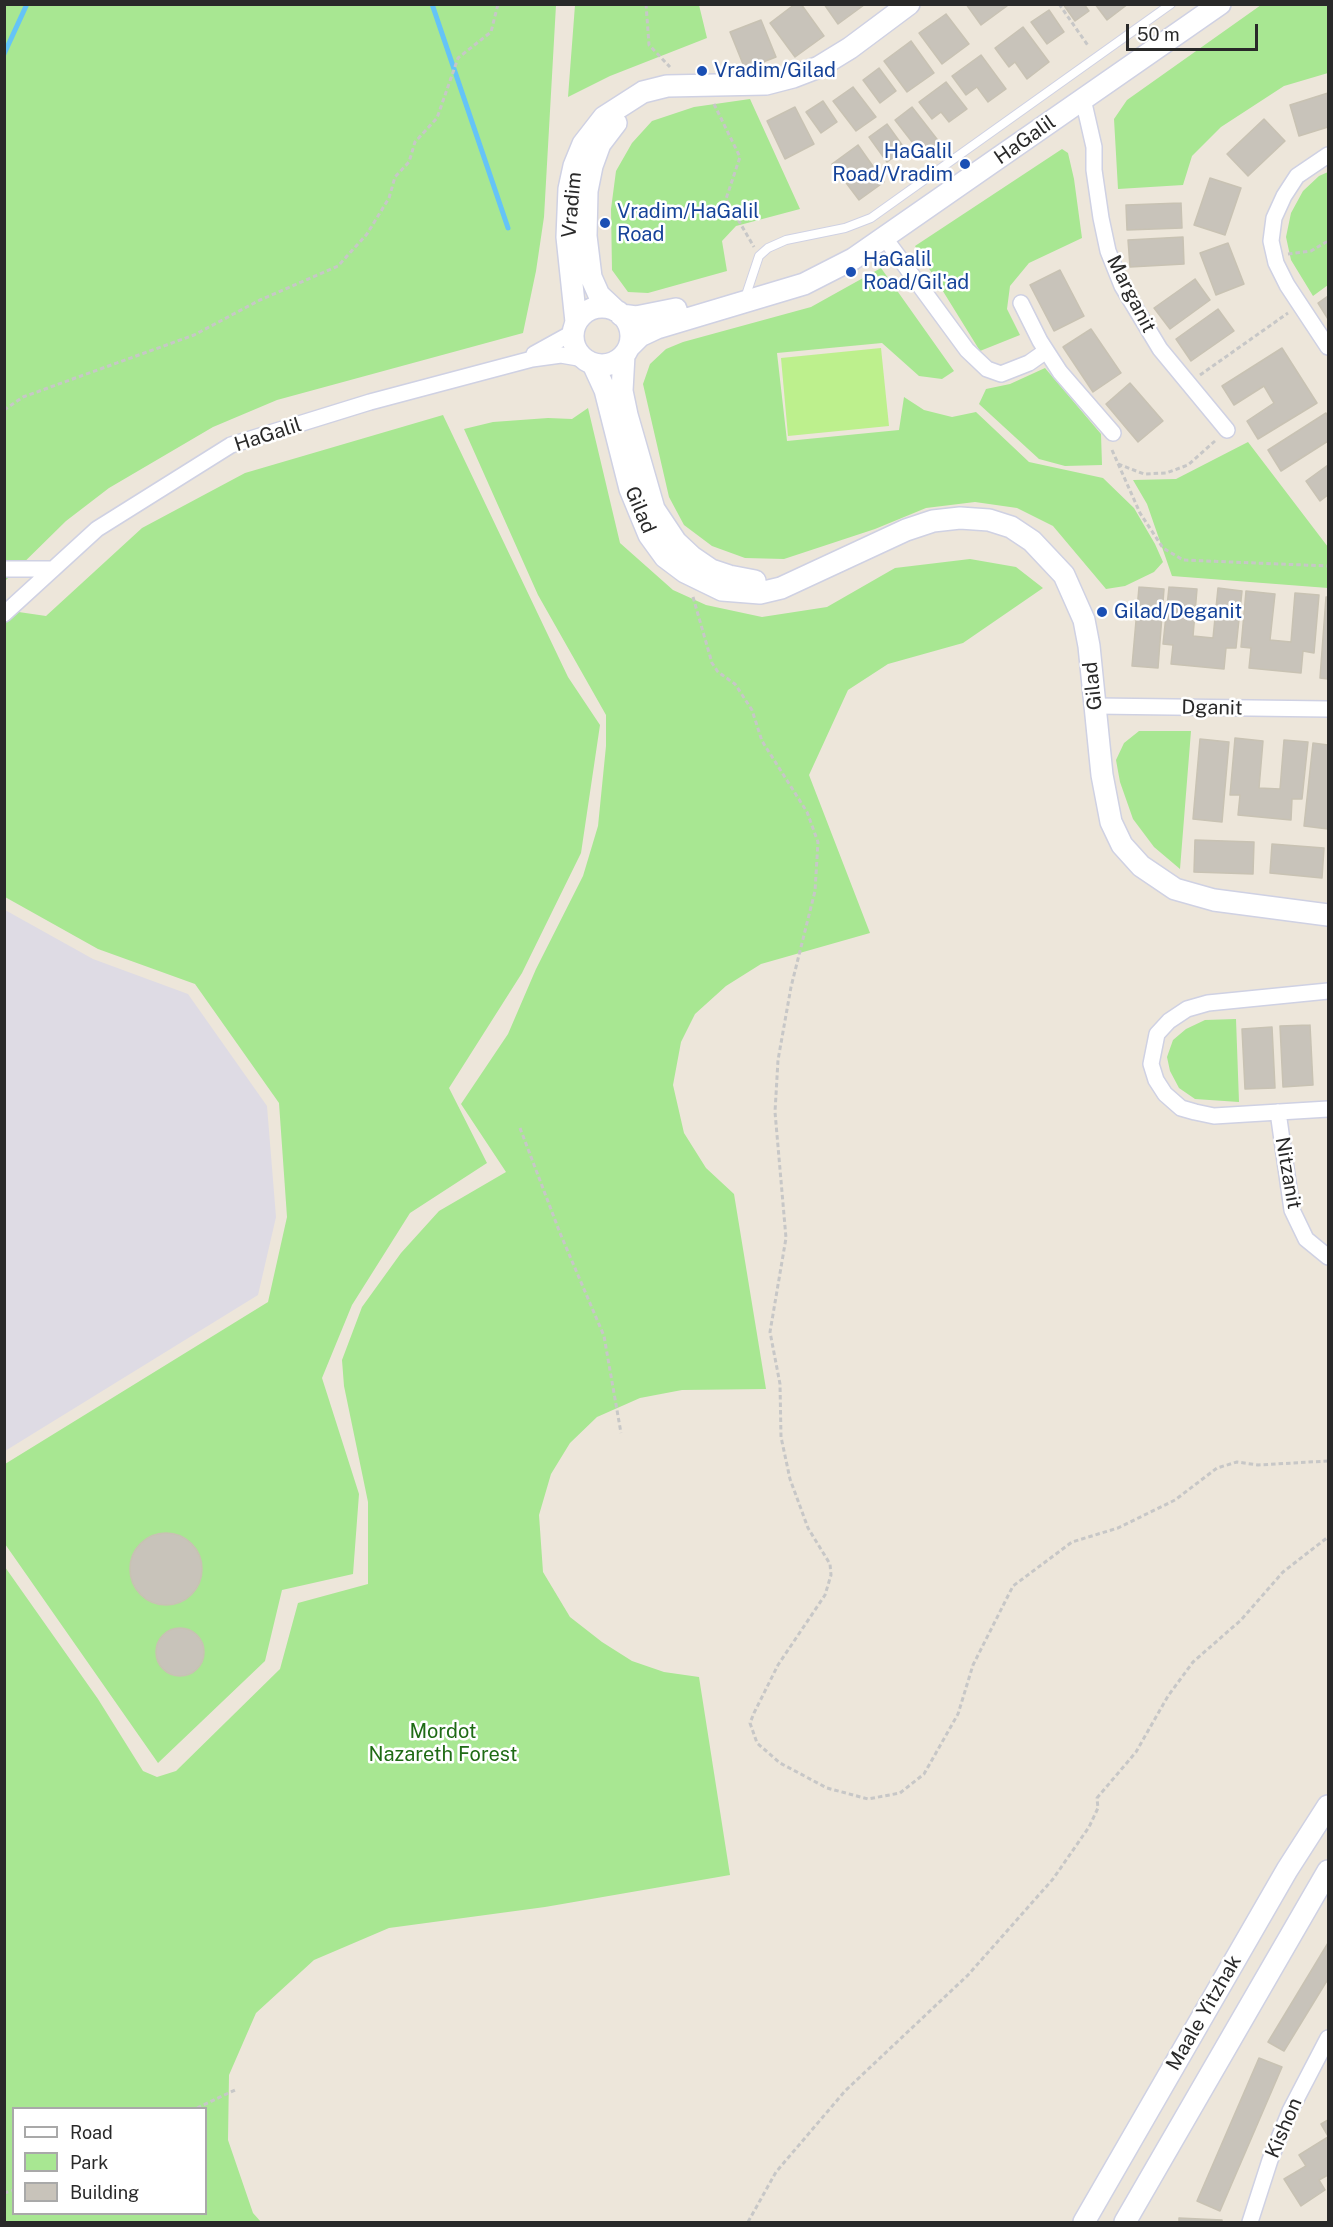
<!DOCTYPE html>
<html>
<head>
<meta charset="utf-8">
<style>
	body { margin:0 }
	#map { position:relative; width:1333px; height:2227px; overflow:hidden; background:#ede6da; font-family:"Public Sans",sans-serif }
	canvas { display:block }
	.frame { position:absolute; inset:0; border:6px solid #292929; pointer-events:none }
	.legend { position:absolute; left:12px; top:2107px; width:195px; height:108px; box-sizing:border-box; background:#fff; border:2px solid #a9a9a9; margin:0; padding:8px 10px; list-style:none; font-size:18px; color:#292929 }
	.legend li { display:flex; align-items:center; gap:12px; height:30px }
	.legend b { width:30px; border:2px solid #a9a9a9 }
	.scale { position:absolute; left:1126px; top:24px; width:132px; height:27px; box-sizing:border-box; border:3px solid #292929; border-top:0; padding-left:8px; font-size:18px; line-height:21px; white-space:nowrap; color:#292929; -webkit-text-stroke:4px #fff; paint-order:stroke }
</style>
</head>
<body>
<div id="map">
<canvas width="1333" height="2227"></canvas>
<div class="frame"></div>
<ul class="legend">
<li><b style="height:8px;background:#fff"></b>Road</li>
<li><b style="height:16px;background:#a8e792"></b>Park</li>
<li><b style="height:16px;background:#c8c3ba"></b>Building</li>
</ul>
<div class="scale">50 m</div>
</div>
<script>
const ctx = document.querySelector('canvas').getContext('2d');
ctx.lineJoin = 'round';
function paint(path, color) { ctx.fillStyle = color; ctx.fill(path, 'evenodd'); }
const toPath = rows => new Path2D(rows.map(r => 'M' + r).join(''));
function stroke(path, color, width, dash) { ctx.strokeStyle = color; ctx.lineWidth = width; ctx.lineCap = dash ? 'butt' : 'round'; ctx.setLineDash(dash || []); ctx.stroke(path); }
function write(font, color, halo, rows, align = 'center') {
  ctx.font = font + ' "Public Sans",sans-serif'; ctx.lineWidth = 5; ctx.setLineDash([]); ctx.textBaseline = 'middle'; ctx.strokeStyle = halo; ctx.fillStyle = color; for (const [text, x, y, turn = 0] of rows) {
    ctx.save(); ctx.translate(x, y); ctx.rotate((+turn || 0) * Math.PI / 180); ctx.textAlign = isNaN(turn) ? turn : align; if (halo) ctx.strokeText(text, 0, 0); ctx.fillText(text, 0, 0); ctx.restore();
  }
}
const industrial = toPath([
	[5,910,93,959,188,994,267,1106,276,1217,258,1295,5,1451]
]);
const green = toPath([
	[5,5,556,5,544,217,536,271,523,333,277,400,213,427,109,488,66,521,5,581],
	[575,5,699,5,707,38,610,76,568,97],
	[1261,5,1328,5,1328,73,1284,86,1221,127,1192,156,1183,185,1118,189,1114,119,1127,100],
	[750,99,800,209,736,226,722,241,727,271,648,293,628,292,612,270,611,209,616,171,632,143,652,121,694,107],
	[1062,149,1068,153,1074,179,1082,238,1029,263,1010,286,1007,309,1020,335,980,351,915,246],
	[1328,172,1328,285,1313,296,1291,260,1286,237,1291,213,1303,191,1319,176],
	[881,268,954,371,942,379,919,376,882,343,777,353,787,441,899,430,904,397,924,410,952,417,976,412,1029,462,1103,478,1134,508,1155,544,1163,562,1154,572,1125,586,1106,589,1053,526,1017,508,975,502,926,508,875,529,784,559,745,558,712,546,684,525,669,497,643,384,650,364,666,349,683,342,811,307],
	[1045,368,1101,434,1102,465,1065,466,1039,459,979,404,986,389,1010,384],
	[588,408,620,543,673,590,706,605,762,617,827,607,895,568,970,559,1016,567,1043,588,963,643,888,664,848,690,809,775,870,933,761,964,726,986,695,1014,681,1042,673,1085,684,1133,706,1168,734,1194,766,1389,682,1390,640,1398,597,1417,570,1443,551,1474,539,1515,543,1572,570,1617,602,1642,632,1661,664,1672,699,1677,730,1875,545,1907,389,1928,314,1960,256,2013,229,2075,228,2140,253,2213,261,2222,5,2222,5,1567,98,1699,143,1771,157,1777,176,1771,280,1669,298,1603,368,1584,368,1502,344,1386,342,1360,362,1307,401,1253,439,1211,506,1172,461,1104,508,1034,536,969,583,876,598,826,606,746,606,715,538,595,464,429,493,422,548,418,572,419],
	[14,2108,206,2108,206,2214,14,2214],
	[443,415,568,677,600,725,581,853,522,973,449,1088,487,1163,410,1213,352,1305,322,1378,359,1494,353,1574,282,1590,265,1661,158,1763,5,1544,5,1464,268,1302,287,1217,279,1103,195,984,98,949,5,897,5,610,46,616,142,528,245,473],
	[1248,442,1328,547,1328,588,1172,576,1147,504,1133,480,1176,479],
	[1139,731,1191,731,1180,869,1154,847,1133,819,1120,782,1116,760,1124,743],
	[1236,1019,1239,1102,1195,1099,1179,1088,1170,1071,1167,1057,1173,1040,1186,1029,1205,1020]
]);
const pitch = toPath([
	[881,348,889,426,788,436,781,358]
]);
const stream = toPath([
	[432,4,508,228],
	[4,54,27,4]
]);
const building = toPath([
	[795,4,801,4,824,36,795,57,770,23,795,4],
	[824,4,863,4,864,5,838,24,824,4],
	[966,4,1006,4,1007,6,981,25,966,4],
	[1063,4,1084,4,1089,11,1075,21,1063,4],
	[1095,4,1128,4,1107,20,1095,4],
	[1049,10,1064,32,1047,44,1031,22,1049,10],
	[946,14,969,44,942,64,919,33,946,14],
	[761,20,776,57,745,69,730,32,761,20],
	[1023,27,1049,62,1027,79,1015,62,1009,67,995,48,1023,27],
	[911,41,934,73,907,92,884,61,911,41],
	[981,55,1006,89,988,102,977,87,966,95,952,76,981,55],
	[879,68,896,91,880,103,863,80,879,68],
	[946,82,967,109,949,122,941,112,932,119,919,102,946,82],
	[853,87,876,117,856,131,833,101,853,87],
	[1328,93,1328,127,1299,136,1290,105,1328,93],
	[823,101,837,122,821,133,806,112,823,101],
	[795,107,814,144,785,159,767,121,795,107],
	[912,107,940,143,923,156,895,120,912,107],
	[1264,119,1285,141,1248,176,1227,154,1264,119],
	[887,124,905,149,887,162,869,137,887,124],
	[858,145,884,182,859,200,832,164,858,145],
	[1210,178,1241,188,1225,235,1194,225,1210,178],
	[1181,203,1182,228,1127,230,1126,205,1181,203],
	[1183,237,1184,264,1130,267,1128,240,1183,237],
	[1228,243,1244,284,1216,295,1200,253,1228,243],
	[1060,270,1084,316,1054,331,1030,285,1060,270],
	[1195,279,1210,300,1170,329,1154,308,1195,279],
	[1328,296,1328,319,1318,303,1328,296],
	[1218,309,1234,331,1191,361,1176,339,1218,309],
	[1091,329,1121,373,1093,392,1063,347,1091,329],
	[1282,348,1317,403,1258,439,1247,421,1274,403,1264,386,1234,405,1222,386,1282,348],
	[1130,383,1163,421,1138,442,1106,404,1130,383],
	[1326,413,1328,417,1328,441,1281,471,1268,450,1326,413],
	[1328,465,1328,495,1320,501,1306,481,1328,465],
	[1139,587,1164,589,1158,668,1132,666,1139,587],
	[1169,587,1197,589,1193,636,1213,638,1218,588,1242,591,1236,648,1226,648,1224,669,1171,664,1173,645,1163,644,1169,587],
	[1246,591,1275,594,1270,640,1291,642,1295,593,1319,595,1314,653,1303,651,1301,673,1249,668,1251,648,1241,647,1246,591],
	[1326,597,1328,597,1328,679,1320,678,1326,597],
	[1235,738,1263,741,1259,788,1280,789,1284,740,1308,742,1302,799,1292,799,1291,820,1238,815,1240,795,1230,795,1235,738],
	[1200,739,1229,742,1222,822,1193,819,1200,739],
	[1313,743,1328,745,1328,829,1304,826,1313,743],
	[1195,840,1254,842,1253,874,1194,872,1195,840],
	[1272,844,1324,848,1322,878,1270,873,1272,844],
	[1310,1025,1313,1085,1283,1087,1280,1026,1310,1025],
	[1272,1027,1275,1088,1245,1089,1242,1029,1272,1027],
	'130 1569a36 36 0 1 1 72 0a36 36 0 1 1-72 0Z',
	'156 1652a24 24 0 1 1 48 0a24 24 0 1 1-48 0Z',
	[1328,1943,1328,1979,1284,2051,1268,2042,1328,1943],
	[1259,2058,1282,2067,1220,2211,1197,2201,1259,2058],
	[1328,2120,1328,2136,1321,2124,1328,2120],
	[1328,2137,1328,2175,1319,2180,1325,2190,1301,2206,1284,2179,1306,2166,1299,2155,1328,2137],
	[1179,2218,1222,2220,1222,2222,1179,2222,1179,2218]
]);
const path = toPath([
	[646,4,649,45,670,67],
	[1059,4,1089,47],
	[714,104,740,157,726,199,754,247],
	[1288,254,1311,251,1328,241],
	[1200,375,1288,313],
	[4,410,23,397,194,335,260,300,338,266,367,234,389,198,395,177,409,162,415,142,437,118,458,58,491,32,498,4],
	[1112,450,1140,513,1163,548,1183,560,1328,566],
	[1118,464,1144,474,1166,473,1188,465,1215,441],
	[693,597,712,663,718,672,735,684,752,710,762,741,807,812,818,842,815,891,791,987,778,1060,775,1112,786,1238,770,1332,780,1384,781,1437,790,1479,808,1528,830,1564,831,1575,825,1595,778,1665,754,1713,750,1723,757,1743,780,1763,827,1788,868,1799,900,1793,924,1774,958,1714,973,1665,1013,1586,1072,1542,1118,1528,1175,1500,1217,1468,1237,1462,1258,1465,1328,1461],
	[520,1128,560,1233,604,1336,621,1433],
	[197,2108,235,2090],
	[4,2193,14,2190],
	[748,2222,776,2172,845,2091,968,1975,1053,1879,1089,1827,1098,1808,1097,1798,1136,1752,1168,1696,1193,1662,1241,1620,1283,1572,1328,1537]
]);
const lane = toPath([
	[747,292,759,256,768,248,786,240,845,228,871,218,1171,4]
]);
const street = toPath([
	[1083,99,1094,147,1094,170,1101,218,1108,251,1122,286,1160,349,1227,430],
	[1328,155,1297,176,1284,196,1274,218,1271,241,1276,263,1287,285,1328,347],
	[884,237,967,350,987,369,1001,374,1029,363,1046,351],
	[1021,303,1040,341,1060,372,1113,433],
	[534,354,572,333],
	[4,569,53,569],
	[4,614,97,529,231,445,370,402,532,359,561,355,584,359],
	[1096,706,1328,709],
	[1328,991,1208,1003,1187,1009,1169,1021,1157,1034,1151,1064,1156,1080,1165,1094,1181,1108,1195,1112,1214,1116,1328,1109],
	[1278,1112,1292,1210,1306,1239,1328,1257],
	[1250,2222,1270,2160,1290,2111,1328,2038]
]);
const secondary = toPath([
	'573 336a29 29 0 1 1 58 0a29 29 0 1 1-58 0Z',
	[615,310,599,295,591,277,586,236,587,191,592,166,600,144,616,123],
	[621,315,636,317,676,309],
	[576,322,567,237,569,189,574,166,583,144,604,117,643,92,667,86,766,84,793,77,819,67,850,48,909,4],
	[629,347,640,336,657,328,804,284,853,259,1220,4],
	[624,355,622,391,627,415,654,509,676,542,692,557,711,570,729,576,755,581],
	[593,364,605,390,630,489,649,535,665,557,685,572,722,590,760,593,781,588,906,530,933,521,960,518,989,520,1011,527,1032,541,1064,575,1084,620,1089,646,1102,775,1111,822,1122,845,1141,866,1175,889,1214,900,1328,915],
	[1084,2222,1287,1870,1328,1806],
	[1125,2222,1328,1871]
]);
const markers = [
	[702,71,6,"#1a4fb4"],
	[965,164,6,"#1a4fb4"],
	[605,223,6,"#1a4fb4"],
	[851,272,6,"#1a4fb4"],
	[1102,612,6,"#1a4fb4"]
];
const transitNames = [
	["Vradim/Gilad",714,71],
	["HaGalil",953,152,"right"],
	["Road/Vradim",953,175,"right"],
	["Vradim/HaGalil",617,212],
	["Road",617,235],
	["HaGalil",863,260],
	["Road/Gil'ad",863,283],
	["Gilad/Deganit",1114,612]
];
const streetNames = [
	["HaGalil",1025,140,-35],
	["Vradim",572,205,-85],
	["Marganit",1131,294,63],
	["HaGalil",268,435,-18],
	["Gilad",640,510,67],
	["Gilad",1093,686,-96],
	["Dganit",1212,708,1],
	["Nitzanit",1288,1173,80],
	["Maale Yitzhak",1204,2013,-60],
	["Kishon",1284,2128,-67]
];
const parkNames = [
	["Mordot",443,1732],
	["Nazareth Forest",443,1755]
];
paint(industrial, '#dedbe4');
paint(green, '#a8e792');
paint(pitch, '#bdf08d');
stroke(stream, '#65c4f7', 5);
paint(building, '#c8c3ba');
stroke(building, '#c8c2b3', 1.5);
stroke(lane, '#cfd1e3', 10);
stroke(street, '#cfd1e3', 18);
stroke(secondary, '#cfd1e3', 24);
stroke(path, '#c7c7c7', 3, [4.5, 3]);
stroke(lane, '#fff', 8);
stroke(street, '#fff', 15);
stroke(secondary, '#fff', 21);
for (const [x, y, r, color] of markers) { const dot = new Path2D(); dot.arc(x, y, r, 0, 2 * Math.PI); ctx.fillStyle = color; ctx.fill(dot); stroke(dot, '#fff', 2); }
write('20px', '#164399', '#fff', transitNames, 'left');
write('20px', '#292929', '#fff', streetNames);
write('20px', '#1f6b15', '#fff', parkNames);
</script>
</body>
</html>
